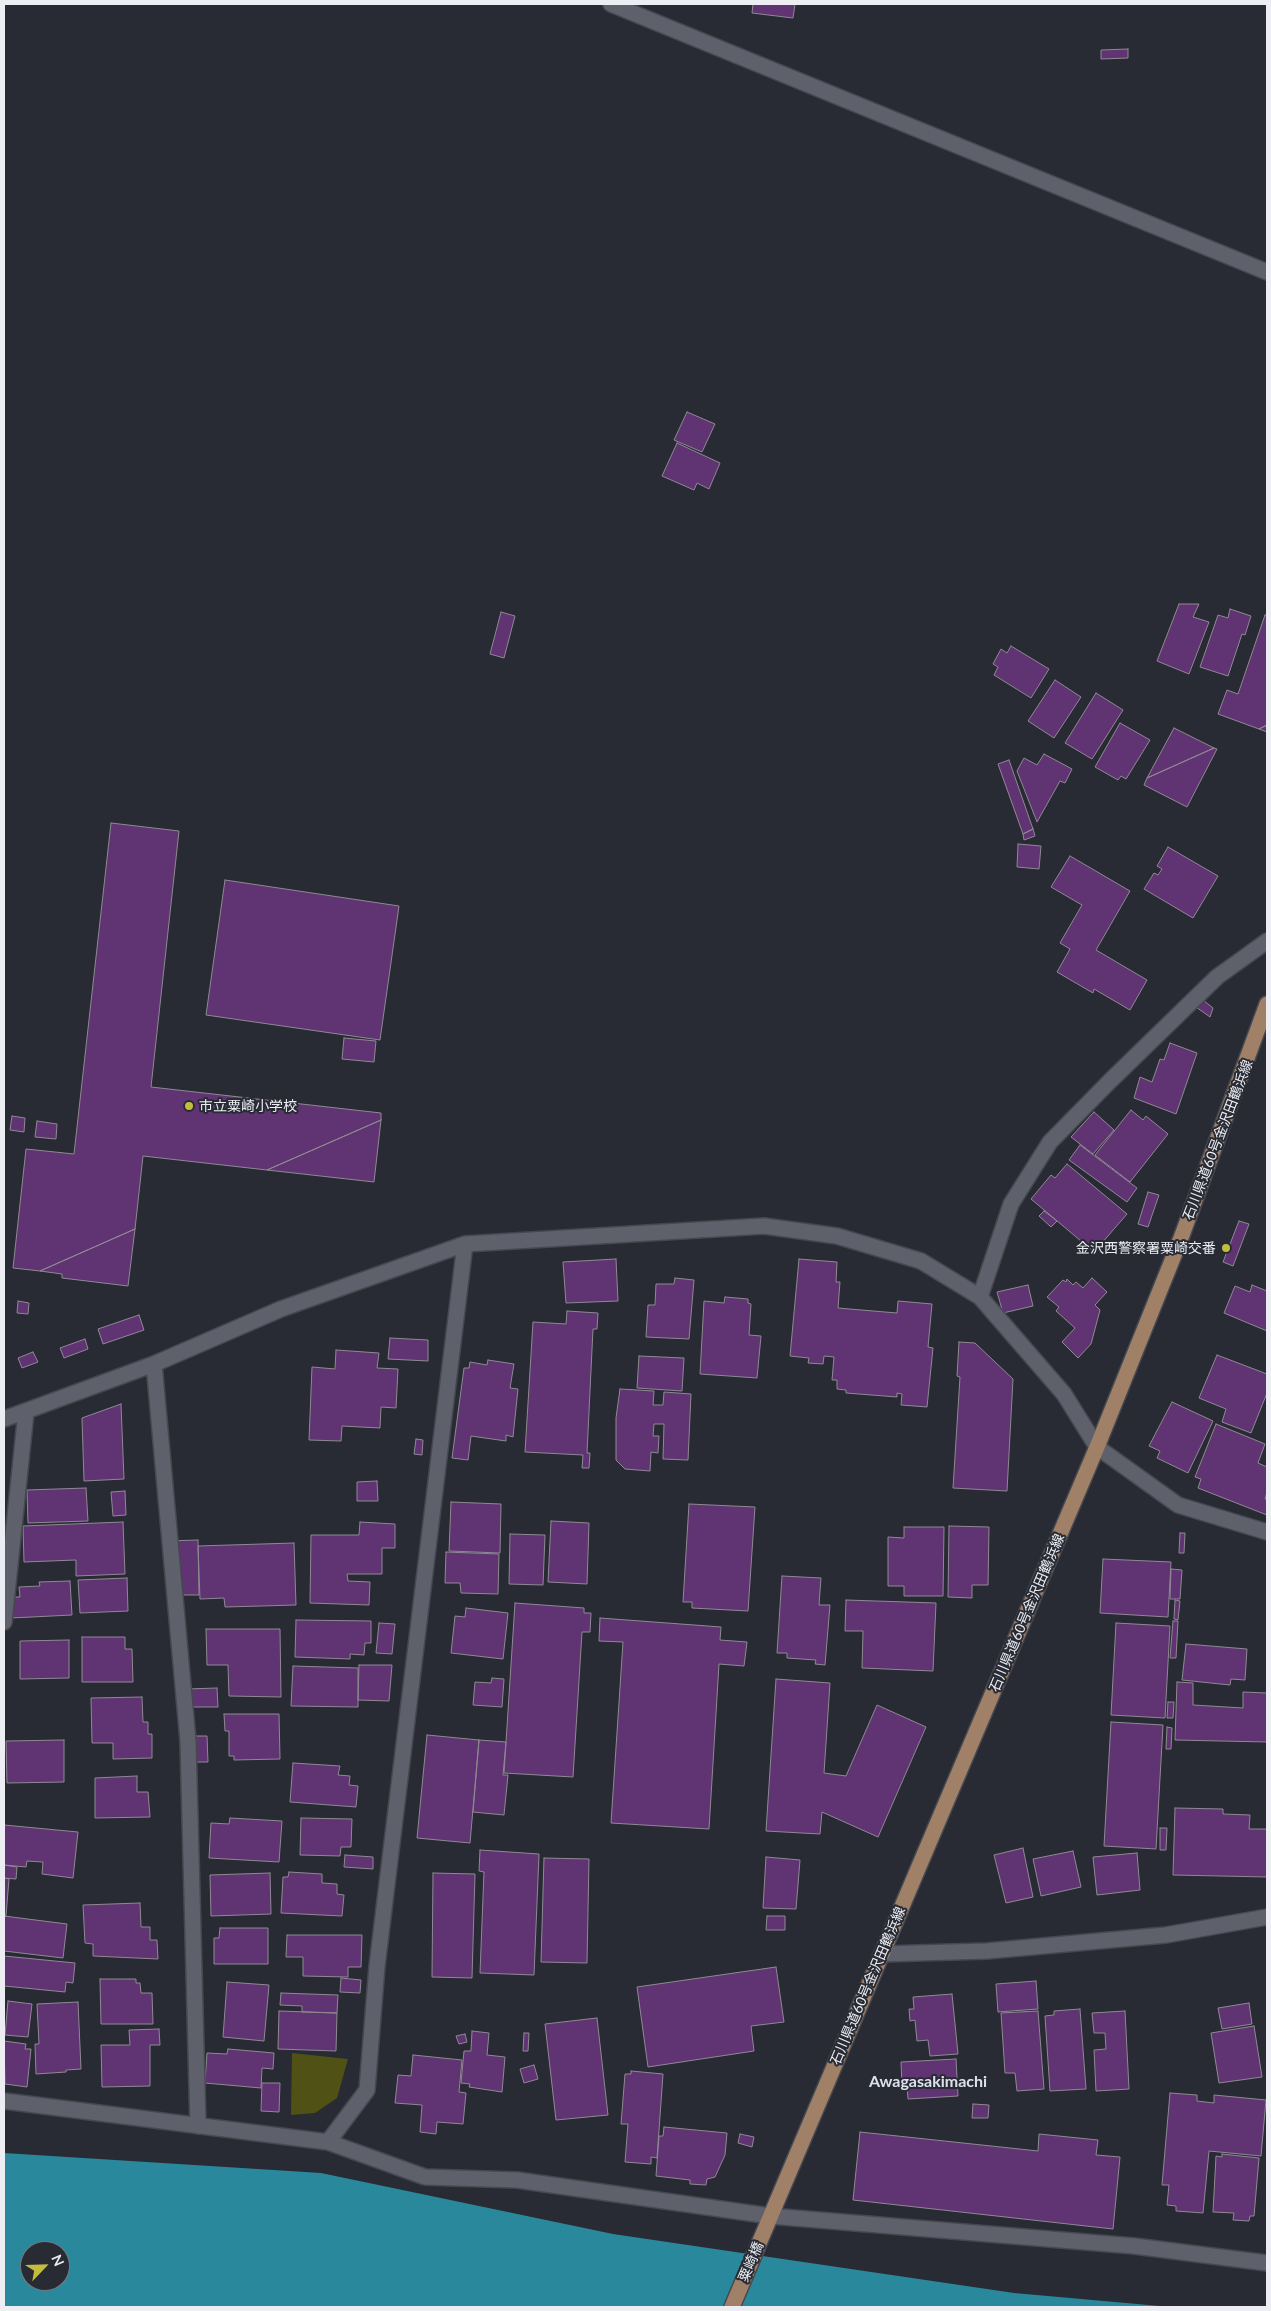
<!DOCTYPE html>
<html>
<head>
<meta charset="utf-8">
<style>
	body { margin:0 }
	#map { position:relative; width:1271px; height:2311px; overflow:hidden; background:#282b34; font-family:Lato,sans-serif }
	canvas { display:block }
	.frame { position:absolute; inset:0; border:5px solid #eceef4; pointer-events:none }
	.north { position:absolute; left:20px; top:2241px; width:50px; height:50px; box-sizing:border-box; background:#282b34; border:1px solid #767981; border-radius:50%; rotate:66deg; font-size:14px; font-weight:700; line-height:20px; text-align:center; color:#eceef4 }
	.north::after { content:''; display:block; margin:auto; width:18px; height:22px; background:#c3bd3e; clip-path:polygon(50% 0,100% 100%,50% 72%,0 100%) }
</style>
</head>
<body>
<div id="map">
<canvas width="1271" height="2311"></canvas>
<div class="frame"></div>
<div class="north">N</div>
</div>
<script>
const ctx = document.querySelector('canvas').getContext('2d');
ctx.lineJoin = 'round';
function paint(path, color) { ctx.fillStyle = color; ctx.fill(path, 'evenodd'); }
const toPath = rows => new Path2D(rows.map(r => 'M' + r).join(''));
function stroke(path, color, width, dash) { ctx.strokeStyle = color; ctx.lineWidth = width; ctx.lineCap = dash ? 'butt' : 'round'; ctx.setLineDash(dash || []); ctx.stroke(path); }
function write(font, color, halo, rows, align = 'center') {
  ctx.font = font + ' Lato,"Noto Sans JP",sans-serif'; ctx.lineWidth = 4; ctx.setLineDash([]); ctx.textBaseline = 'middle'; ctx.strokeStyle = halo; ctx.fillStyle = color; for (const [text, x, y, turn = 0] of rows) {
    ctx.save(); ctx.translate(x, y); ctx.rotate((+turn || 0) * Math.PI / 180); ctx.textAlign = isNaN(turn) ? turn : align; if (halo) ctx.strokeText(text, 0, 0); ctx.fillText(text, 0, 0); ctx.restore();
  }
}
const green = toPath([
	[292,2053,348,2059,337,2098,315,2113,291,2115]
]);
const water = toPath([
	[4,2153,321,2173,613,2234,1014,2293,1171,2307,4,2307],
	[30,2251,60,2251,60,2281,30,2281]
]);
const building = toPath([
	[753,4,795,4,793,18,752,13,753,4],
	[1128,49,1128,58,1101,59,1101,50,1128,49],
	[687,412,715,424,702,452,674,440,687,412],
	[677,443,720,463,709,489,697,483,694,490,662,476,677,443],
	[1179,604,1199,604,1193,617,1209,622,1189,674,1157,661,1179,604],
	[1230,609,1251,616,1245,635,1242,634,1228,676,1200,667,1218,615,1228,618,1230,609],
	[501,612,515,616,504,658,490,654,501,612],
	[1265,615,1267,615,1267,725,1259,729,1218,714,1227,690,1238,694,1265,615],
	[1011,646,1049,669,1031,698,994,675,998,667,993,664,1001,649,1007,653,1011,646],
	[1055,680,1081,697,1054,738,1028,721,1055,680],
	[1096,693,1123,710,1092,759,1065,743,1096,693],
	[1120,723,1150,740,1126,779,1121,776,1118,780,1095,767,1120,723],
	[1267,725,1267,732,1259,729,1267,725],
	[1174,728,1214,748,1147,778,1174,728],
	[1214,748,1217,749,1187,807,1144,785,1147,778,1214,748],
	[1044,754,1072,769,1065,783,1060,781,1037,822,1017,771,1024,758,1037,765,1044,754],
	[1009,760,1033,829,1023,834,998,764,1009,760],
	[111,823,179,831,151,1087,381,1113,381,1120,267,1170,143,1156,135,1229,40,1271,13,1268,26,1149,74,1154,111,823],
	[1033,829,1035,836,1024,840,1023,834,1033,829],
	[1018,844,1041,846,1039,869,1017,867,1018,844],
	[1168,847,1218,876,1193,918,1144,889,1154,873,1158,875,1162,869,1157,866,1168,847],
	[1070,856,1130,891,1096,950,1147,980,1130,1010,1094,989,1093,993,1057,972,1070,949,1060,943,1082,905,1051,887,1070,856],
	[225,880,399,906,380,1040,206,1015,225,880],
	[1203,1000,1213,1008,1210,1017,1196,1007,1203,1000],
	[344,1038,376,1041,374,1062,342,1059,344,1038],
	[1170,1043,1197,1053,1176,1114,1134,1098,1140,1077,1152,1082,1159,1062,1160,1059,1164,1060,1170,1043],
	[1131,1110,1143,1120,1146,1116,1168,1134,1130,1182,1095,1155,1131,1110],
	[1094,1112,1114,1130,1093,1154,1071,1137,1094,1112],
	[12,1116,25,1118,24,1132,10,1130,12,1116],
	[381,1120,374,1182,267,1170,381,1120],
	[37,1121,57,1124,56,1139,35,1137,37,1121],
	[1080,1145,1137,1188,1127,1202,1069,1160,1080,1145],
	[1067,1164,1127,1214,1094,1252,1031,1199,1051,1175,1055,1178,1067,1164],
	[1148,1192,1159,1195,1148,1227,1138,1224,1148,1192],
	[1044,1211,1057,1221,1051,1227,1039,1216,1044,1211],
	[1239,1221,1249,1224,1233,1266,1223,1262,1239,1221],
	[135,1229,128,1286,62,1278,62,1274,40,1271,135,1229],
	[616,1259,618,1301,566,1303,563,1262,616,1259],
	[799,1259,837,1262,836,1282,840,1282,838,1308,897,1313,898,1301,932,1304,928,1347,933,1348,927,1407,901,1405,902,1394,897,1393,897,1397,846,1393,846,1390,837,1389,837,1380,832,1380,834,1357,824,1356,823,1364,808,1363,809,1358,790,1356,799,1259],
	[675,1278,694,1280,689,1339,646,1337,648,1305,655,1305,656,1284,674,1284,675,1278],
	[1092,1278,1107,1292,1095,1305,1100,1310,1091,1344,1078,1358,1062,1342,1075,1328,1056,1311,1059,1307,1047,1297,1063,1280,1066,1282,1067,1279,1073,1285,1076,1282,1083,1288,1092,1278],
	[1028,1285,1033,1306,1003,1313,997,1292,1028,1285],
	[1252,1285,1267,1291,1267,1331,1224,1313,1235,1286,1250,1292,1252,1285],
	[725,1297,748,1299,748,1303,751,1304,749,1335,761,1336,757,1378,700,1374,704,1301,724,1303,725,1297],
	[18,1301,29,1303,28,1314,17,1313,18,1301],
	[567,1311,598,1313,597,1329,593,1329,587,1453,590,1453,589,1468,582,1468,583,1455,525,1452,533,1322,566,1324,567,1311],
	[139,1315,144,1330,103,1344,98,1329,139,1315],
	[390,1338,428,1340,428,1361,388,1359,390,1338],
	[85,1339,88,1349,64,1358,60,1348,85,1339],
	[959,1342,975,1343,1013,1379,1007,1491,953,1488,960,1377,957,1376,959,1342],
	[336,1350,379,1353,377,1368,398,1369,396,1408,381,1407,380,1428,342,1426,341,1441,309,1440,312,1367,335,1369,336,1350],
	[33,1352,38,1362,22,1368,18,1358,33,1352],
	[1217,1355,1267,1374,1267,1393,1251,1433,1222,1422,1226,1409,1199,1398,1217,1355],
	[639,1356,684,1358,682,1391,637,1388,639,1356],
	[488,1360,514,1364,510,1388,518,1389,513,1437,506,1435,506,1441,471,1436,468,1460,452,1458,464,1368,469,1368,470,1362,487,1365,488,1360],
	[620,1389,654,1391,653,1405,663,1405,664,1392,691,1394,688,1460,663,1459,664,1424,654,1424,653,1436,659,1436,658,1453,651,1452,650,1471,625,1469,616,1460,616,1418,620,1389],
	[1172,1402,1213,1421,1188,1473,1157,1458,1160,1451,1149,1446,1172,1402],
	[121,1404,124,1479,84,1481,82,1418,121,1404],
	[1216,1424,1265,1444,1258,1463,1267,1467,1267,1492,1265,1499,1267,1500,1267,1515,1198,1488,1201,1479,1195,1477,1216,1424],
	[416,1439,423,1440,422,1455,414,1454,416,1439],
	[377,1481,378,1501,357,1501,357,1482,377,1481],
	[86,1488,88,1521,28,1523,27,1490,86,1488],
	[125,1491,126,1515,113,1516,111,1492,125,1491],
	[451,1502,501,1504,500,1553,449,1551,451,1502],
	[689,1504,755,1507,748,1611,692,1608,692,1602,683,1602,689,1504],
	[551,1521,589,1523,587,1584,548,1582,551,1521],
	[123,1522,125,1574,76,1576,76,1560,24,1562,23,1526,123,1522],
	[360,1522,395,1524,395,1548,382,1548,382,1574,347,1574,348,1581,370,1582,369,1605,310,1603,311,1535,359,1535,360,1522],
	[949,1526,989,1527,988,1585,972,1585,972,1598,948,1597,949,1526],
	[904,1527,944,1527,943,1596,904,1596,904,1586,888,1586,888,1537,904,1538,904,1527],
	[1180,1533,1185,1533,1184,1553,1179,1553,1180,1533],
	[510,1534,545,1535,543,1585,509,1584,510,1534],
	[198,1540,199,1595,177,1595,168,1541,198,1540],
	[294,1543,296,1605,225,1607,224,1598,200,1599,198,1546,294,1543],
	[446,1552,499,1554,498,1594,461,1593,460,1583,445,1583,446,1552],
	[1103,1559,1171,1562,1168,1617,1100,1613,1103,1559],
	[1171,1569,1182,1570,1180,1599,1170,1599,1171,1569],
	[782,1576,821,1578,819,1605,830,1605,825,1665,815,1664,816,1660,787,1658,787,1653,777,1653,782,1576],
	[127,1578,128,1611,80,1613,78,1580,127,1578],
	[70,1581,72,1615,11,1618,10,1597,20,1597,19,1587,40,1586,39,1582,70,1581],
	[846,1600,936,1603,933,1671,862,1668,863,1631,845,1631,846,1600],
	[1175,1600,1180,1601,1178,1620,1174,1619,1175,1600],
	[515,1603,584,1608,584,1613,591,1613,590,1632,582,1632,573,1777,504,1773,515,1603],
	[466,1608,508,1613,503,1659,451,1653,455,1616,465,1617,466,1608],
	[600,1618,721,1627,720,1640,747,1642,744,1666,719,1664,709,1829,611,1823,623,1642,599,1641,600,1618],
	[296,1620,371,1621,371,1643,365,1643,364,1655,350,1654,350,1659,295,1657,296,1620],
	[1173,1621,1178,1621,1176,1658,1170,1658,1173,1621],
	[379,1623,395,1624,392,1654,376,1653,379,1623],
	[1116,1623,1170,1626,1165,1718,1111,1715,1116,1623],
	[206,1629,280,1629,281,1697,229,1696,228,1665,207,1665,206,1629],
	[82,1637,125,1637,125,1649,132,1649,133,1682,82,1682,82,1637],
	[69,1640,69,1678,20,1679,20,1641,69,1640],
	[1186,1644,1247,1649,1245,1680,1231,1679,1230,1685,1182,1680,1186,1644],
	[359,1665,392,1665,389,1701,358,1700,359,1665],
	[293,1666,358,1668,358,1707,291,1706,293,1666],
	[492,1678,504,1679,502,1707,473,1705,475,1682,491,1683,492,1678],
	[776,1679,830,1683,824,1773,846,1776,877,1705,926,1727,878,1837,822,1812,820,1834,766,1831,776,1679],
	[1177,1682,1193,1683,1193,1705,1243,1708,1243,1692,1267,1693,1267,1742,1175,1740,1177,1682],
	[217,1688,218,1707,188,1707,187,1689,217,1688],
	[142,1697,143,1722,148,1722,148,1734,152,1734,152,1758,113,1759,113,1743,92,1743,91,1698,142,1697],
	[1168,1702,1174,1702,1173,1718,1167,1718,1168,1702],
	[224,1714,279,1714,280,1759,234,1760,234,1756,229,1756,229,1731,225,1731,224,1714],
	[1111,1722,1163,1725,1156,1849,1104,1846,1111,1722],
	[1167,1727,1172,1728,1171,1749,1166,1749,1167,1727],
	[427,1735,479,1740,470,1843,417,1838,427,1735],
	[194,1736,207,1736,208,1762,194,1762,194,1736],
	[64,1740,64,1782,7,1783,6,1741,64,1740],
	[479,1740,506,1742,503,1775,508,1775,504,1815,473,1812,479,1740],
	[293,1763,340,1766,338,1775,350,1776,349,1785,358,1786,356,1807,290,1802,293,1763],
	[137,1776,137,1792,148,1792,150,1817,95,1818,95,1778,137,1776],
	[1175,1808,1223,1809,1223,1814,1250,1815,1249,1829,1267,1829,1267,1877,1173,1875,1175,1808],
	[230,1818,282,1821,279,1862,209,1858,211,1823,229,1824,230,1818],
	[301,1818,352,1819,351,1847,341,1847,340,1856,300,1855,301,1818],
	[4,1825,78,1832,73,1878,42,1874,43,1862,27,1861,26,1867,4,1865,4,1825],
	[1160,1828,1167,1828,1166,1850,1160,1850,1160,1828],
	[1023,1848,1033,1897,1006,1903,994,1855,1023,1848],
	[480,1850,539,1854,534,1975,480,1973,484,1872,479,1871,480,1850],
	[1073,1851,1081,1887,1041,1896,1033,1859,1073,1851],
	[1137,1853,1140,1890,1097,1895,1093,1857,1137,1853],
	[345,1855,373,1857,373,1869,344,1867,345,1855],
	[766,1857,800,1860,796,1909,763,1908,766,1857],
	[544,1858,589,1859,587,1963,541,1962,544,1858],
	[4,1865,17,1867,16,1879,4,1878,4,1865],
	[289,1872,322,1874,322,1883,337,1884,337,1894,344,1895,342,1916,281,1913,283,1877,288,1877,289,1872],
	[270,1873,271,1914,211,1916,210,1875,270,1873],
	[433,1873,475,1874,472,1978,432,1977,433,1873],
	[4,1878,9,1879,6,1916,4,1916,4,1878],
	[140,1903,141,1927,150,1927,150,1940,157,1940,158,1959,93,1956,93,1944,85,1943,83,1905,140,1903],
	[4,1916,67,1924,63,1958,4,1951,4,1916],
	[767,1916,785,1916,785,1930,766,1930,767,1916],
	[220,1928,268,1928,268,1964,214,1964,214,1938,219,1938,220,1928],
	[287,1935,362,1935,361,1967,348,1967,348,1977,303,1976,303,1957,286,1957,287,1935],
	[4,1956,75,1963,73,1983,66,1982,65,1992,4,1986,4,1956],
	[776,1967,784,2022,751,2026,754,2051,648,2067,637,1987,776,1967],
	[341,1978,361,1980,360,1993,340,1992,341,1978],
	[100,1979,136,1979,136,1983,140,1983,141,1993,152,1993,153,2024,101,2024,100,1979],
	[1036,1981,1038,2009,998,2012,996,1984,1036,1981],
	[227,1982,269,1985,264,2041,223,2037,227,1982],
	[281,1993,338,1995,337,2013,302,2012,302,2006,280,2005,281,1993],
	[952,1994,958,2054,930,2056,928,2040,917,2041,915,2020,910,2021,909,2009,914,2009,913,1997,952,1994],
	[8,2001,32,2004,28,2037,5,2035,8,2001],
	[78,2002,81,2069,66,2070,66,2072,36,2074,35,2044,39,2044,37,2004,78,2002],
	[1249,2003,1252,2024,1222,2029,1218,2008,1249,2003],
	[1080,2009,1086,2089,1050,2091,1045,2016,1054,2015,1054,2011,1080,2009],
	[279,2011,337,2013,336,2051,278,2049,279,2011],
	[1038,2011,1044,2089,1017,2091,1015,2073,1005,2073,1001,2013,1038,2011],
	[1125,2011,1129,2089,1096,2091,1094,2050,1106,2049,1105,2033,1094,2033,1092,2013,1125,2011],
	[597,2018,608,2115,556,2120,545,2024,597,2018],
	[1254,2026,1262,2077,1219,2083,1211,2033,1254,2026],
	[159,2029,160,2045,150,2045,150,2086,102,2087,101,2045,130,2045,129,2030,159,2029],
	[472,2031,489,2033,487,2055,505,2057,502,2092,469,2087,470,2084,461,2083,464,2051,471,2051,472,2031],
	[524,2033,529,2033,528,2051,523,2051,524,2033],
	[465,2034,467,2042,459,2044,456,2036,465,2034],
	[4,2041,26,2044,25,2049,31,2049,27,2087,5,2084,4,2041],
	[228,2049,274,2053,273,2069,262,2068,261,2088,205,2083,207,2053,227,2054,228,2049],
	[413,2055,462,2060,459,2092,466,2093,463,2124,437,2122,436,2134,420,2132,422,2105,395,2103,398,2075,411,2076,413,2055],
	[956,2059,958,2096,908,2099,907,2085,902,2085,901,2062,956,2059],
	[534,2065,538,2079,524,2083,520,2069,534,2065],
	[631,2071,663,2074,657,2158,651,2157,651,2164,625,2162,628,2124,621,2124,625,2074,631,2074,631,2071],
	[262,2083,280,2083,279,2112,261,2111,262,2083],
	[1170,2093,1197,2095,1197,2101,1214,2103,1214,2095,1266,2100,1261,2156,1209,2151,1203,2213,1176,2211,1176,2206,1167,2205,1169,2185,1162,2185,1170,2093],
	[973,2104,989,2105,988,2118,972,2118,973,2104],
	[664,2127,727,2133,725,2155,715,2177,707,2179,706,2185,690,2184,690,2180,656,2176,659,2136,663,2136,664,2127],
	[860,2132,1038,2151,1039,2134,1098,2140,1096,2155,1120,2157,1113,2229,853,2200,860,2132],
	[740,2134,754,2137,752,2147,738,2143,740,2134],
	[1222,2154,1259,2158,1254,2216,1250,2216,1249,2221,1233,2220,1234,2213,1213,2212,1216,2156,1222,2157,1222,2154]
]);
const minor = toPath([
	[611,4,1267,272],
	[980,1297,1011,1204,1050,1142,1110,1081,1217,977,1267,941],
	[154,1364,188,1741,198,2126],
	[4,1419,154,1364,281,1309,465,1244,764,1226,837,1236,921,1261,980,1297,1064,1394,1097,1447,1178,1505,1267,1532],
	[4,1622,26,1412],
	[4,2101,328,2142,367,2090,377,1966,465,1244],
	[328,2142,425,2177,517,2180,770,2216,1134,2246,1267,2263]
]);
const tertiary = toPath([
	[882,1954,987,1951,1166,1935,1267,1917]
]);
const primary = toPath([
	[732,2307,1097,1447,1181,1238,1267,1004]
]);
const markers = [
	[189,1106,5,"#c3bd3e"],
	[1226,1248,5,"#c3bd3e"]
];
const poiNames = [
	["市立粟崎小学校",199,1106],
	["金沢西警察署粟崎交番",1216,1248,"right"]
];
const streetNames = [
	["石川県道60号金沢田鶴浜線",1218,1140,-69],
	["石川県道60号金沢田鶴浜線",1027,1613,-67],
	["石川県道60号金沢田鶴浜線",868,1986,-67],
	["粟崎橋",751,2262,-67]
];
const quarterNames = [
	["Awagasakimachi",928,2082]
];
paint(green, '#4f5214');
paint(water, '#2a889c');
paint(building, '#603473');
stroke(building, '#8f8993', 1);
stroke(minor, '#46484f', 18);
stroke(tertiary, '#46484f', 18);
stroke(primary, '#46484f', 18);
stroke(minor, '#5e616b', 15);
stroke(tertiary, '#5e616b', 15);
stroke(primary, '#a08167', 15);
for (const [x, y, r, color] of markers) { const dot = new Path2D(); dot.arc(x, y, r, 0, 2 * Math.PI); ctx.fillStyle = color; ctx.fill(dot); stroke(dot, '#282b34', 2); }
write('14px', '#eceef4', '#282b34', poiNames, 'left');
write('14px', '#eceef4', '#282b34', streetNames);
write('bold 16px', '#dde1ed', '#282b34', quarterNames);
</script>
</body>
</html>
